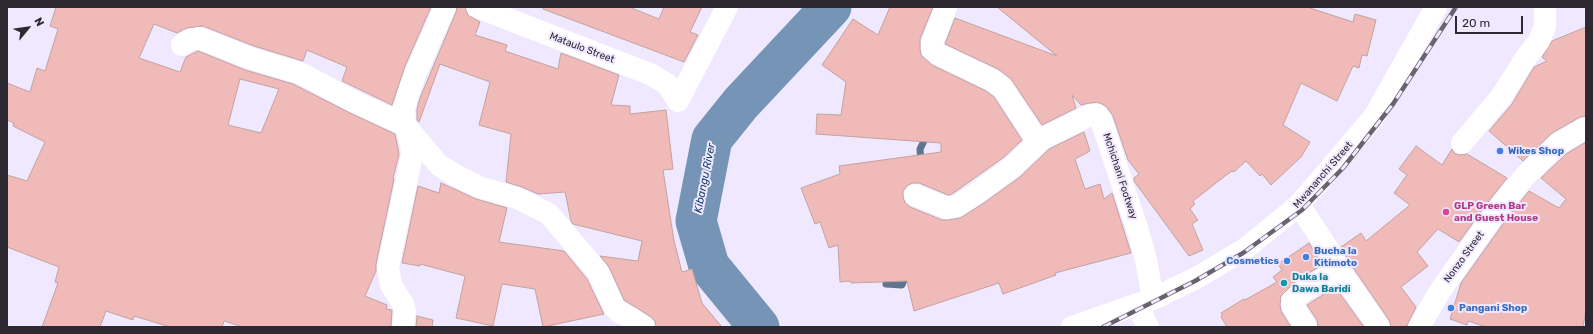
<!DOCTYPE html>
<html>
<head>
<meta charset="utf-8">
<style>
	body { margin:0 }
	#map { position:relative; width:1593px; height:334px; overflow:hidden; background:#f0e8fe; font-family:Rubik,sans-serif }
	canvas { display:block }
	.frame { position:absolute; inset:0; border:8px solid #2d2933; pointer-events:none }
	.north { position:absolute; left:8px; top:8px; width:40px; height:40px; -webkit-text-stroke:3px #f0e8fe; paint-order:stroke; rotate:61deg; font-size:11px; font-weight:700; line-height:16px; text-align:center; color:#2d2933 }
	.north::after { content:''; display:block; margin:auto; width:14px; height:18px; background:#2d2933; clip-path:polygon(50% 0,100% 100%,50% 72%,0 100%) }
	.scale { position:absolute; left:1455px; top:16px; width:68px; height:18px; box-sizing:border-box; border:2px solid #2d2933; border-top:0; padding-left:5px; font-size:12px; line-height:14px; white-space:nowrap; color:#2d2933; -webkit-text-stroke:3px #f0e8fe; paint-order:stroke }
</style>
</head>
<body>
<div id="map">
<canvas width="1593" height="334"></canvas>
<div class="frame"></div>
<div class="north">N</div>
<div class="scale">20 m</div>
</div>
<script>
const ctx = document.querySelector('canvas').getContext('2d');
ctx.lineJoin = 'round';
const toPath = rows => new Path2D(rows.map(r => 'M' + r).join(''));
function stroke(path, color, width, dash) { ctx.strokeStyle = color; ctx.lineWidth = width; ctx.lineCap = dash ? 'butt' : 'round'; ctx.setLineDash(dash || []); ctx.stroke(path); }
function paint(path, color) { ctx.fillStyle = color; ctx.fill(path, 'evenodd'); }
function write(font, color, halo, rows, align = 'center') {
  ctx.font = font + ' Rubik,sans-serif'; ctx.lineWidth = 4; ctx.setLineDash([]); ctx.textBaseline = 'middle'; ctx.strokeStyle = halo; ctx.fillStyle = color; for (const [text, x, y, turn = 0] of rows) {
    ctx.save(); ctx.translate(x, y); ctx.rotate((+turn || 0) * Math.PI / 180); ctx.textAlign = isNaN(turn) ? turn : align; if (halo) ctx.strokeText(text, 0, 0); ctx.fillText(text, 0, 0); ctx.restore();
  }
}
const stream = toPath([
	[921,162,920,149,928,133],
	[886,284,902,285,907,273]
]);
const river = toPath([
	[759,327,709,266,696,221,712,139,741,103,831,7]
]);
const building = toPath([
	[56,7,431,7,405,66,392,105,342,81,347,67,307,50,303,61,254,46,203,26,187,28,177,33,154,24,139,58,180,72,186,57,198,51,245,70,293,84,350,113,395,134,399,154,393,178,394,179,376,264,376,271,365,296,387,305,386,309,392,310,391,327,243,327,224,321,222,327,170,327,134,316,133,320,106,311,100,327,42,327,58,283,55,282,59,267,7,247,7,175,27,181,45,142,13,126,14,123,7,120,7,83,30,92,37,68,45,71,58,29,50,26,56,7],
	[240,79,279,89,261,133,228,125,240,79],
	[457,7,465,7,468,15,480,22,475,35,507,45,505,51,558,69,561,53,619,75,611,105,630,106,630,114,666,110,673,169,663,170,674,241,682,272,692,269,702,303,722,327,656,327,655,321,651,317,624,300,609,267,600,256,638,261,642,241,573,224,571,221,565,192,538,194,522,187,506,182,511,134,479,125,490,82,440,64,419,122,417,120,417,109,420,98,456,12,457,7],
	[543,7,629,7,659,19,664,7,702,7,690,32,698,35,684,62,543,9,543,7],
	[890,7,933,7,920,39,920,49,921,55,932,65,986,91,994,97,1022,140,1004,157,952,194,948,195,919,183,913,183,908,185,903,191,903,197,905,203,910,207,942,220,949,220,960,218,984,203,1020,177,1049,149,1084,132,1090,151,1075,159,1085,189,1100,184,1104,199,1112,193,1131,253,1055,273,1056,275,1003,294,999,283,914,311,907,281,851,283,850,281,840,282,838,245,829,248,820,222,815,224,801,188,840,174,839,166,941,152,941,143,816,134,817,114,841,115,846,82,822,65,853,19,878,35,890,7],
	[997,7,1307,7,1353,22,1355,14,1376,20,1367,56,1362,55,1359,68,1353,66,1337,101,1301,83,1283,125,1310,142,1301,157,1271,185,1262,174,1260,176,1246,161,1234,172,1232,171,1225,176,1193,201,1195,204,1190,209,1198,220,1192,224,1203,250,1189,256,1134,181,1134,178,1139,174,1128,160,1113,116,1107,107,1102,104,1097,102,1090,103,1081,105,1072,95,1076,108,1042,125,1010,78,998,69,945,44,955,18,1057,56,997,7],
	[1586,27,1586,116,1580,117,1552,133,1523,161,1489,131,1512,104,1534,67,1547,61,1542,57,1552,41,1586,27],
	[1586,142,1586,310,1583,327,1486,327,1468,321,1467,325,1450,319,1461,283,1508,217,1529,191,1559,208,1566,199,1541,178,1566,154,1586,142],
	[1416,146,1442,165,1452,149,1454,153,1459,155,1467,154,1507,178,1488,202,1459,242,1438,229,1417,252,1428,266,1401,287,1416,307,1407,326,1391,327,1389,320,1350,263,1341,247,1361,233,1366,241,1410,205,1394,193,1407,175,1399,169,1416,146],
	[441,183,476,199,507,208,499,242,564,251,587,279,604,314,543,327,535,289,502,284,493,326,456,318,465,276,420,264,420,266,402,263,418,186,439,193,441,183],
	[1309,243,1322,265,1297,280,1281,296,1280,305,1281,311,1291,327,1227,327,1221,317,1222,315,1221,313,1244,299,1245,300,1277,282,1273,277,1282,270,1278,264,1309,243],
	[1335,287,1364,327,1318,327,1317,320,1307,305,1335,287],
	[417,316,433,320,432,327,416,327,417,316]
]);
const minor = toPath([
	[477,7,650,74,667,84,678,101,727,7],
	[946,7,932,43,932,49,938,54,992,80,1003,88,1036,139,1042,139,1090,115,1097,115,1101,120,1138,231,1146,260,1153,299],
	[182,45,189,40,199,38,250,58,302,74,355,102,405,125,439,165,457,176,479,187,517,198,549,214,598,272,614,307,619,312,631,318,644,327],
	[1462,143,1501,97,1525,59,1539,41,1545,27,1545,7],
	[915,195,947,208,957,206,977,193,1012,167,1042,139],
	[1299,205,1328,249,1339,270,1379,327],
	[1137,304,1148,327],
	[403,327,405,311,403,304,391,285,388,267,412,155,411,144,405,125,404,108,408,94,417,70,445,7],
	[1072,327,1153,299,1198,277,1245,249,1299,205,1374,117,1436,7],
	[1306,327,1292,305,1292,301,1303,291,1339,270],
	[1419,327,1440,291,1498,209,1526,175,1558,144,1586,128]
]);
const rail = toPath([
	[1103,327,1195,281,1243,253,1302,210,1343,168,1393,104,1456,7]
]);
const markers = [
	[1500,151,4,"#3f7fe0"],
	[1446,212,4,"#d1479c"],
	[1306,257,4,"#3f7fe0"],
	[1287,261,4,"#3f7fe0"],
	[1284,283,4,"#0f9aa8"],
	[1451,308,4,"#3f7fe0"]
];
const streetNames = [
	["Mataulo Street",582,48,21],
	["Mwananchi Street",1323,175,-49],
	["Mchichani Footway",1120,176,72],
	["Nonzo Street",1464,257,-54]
];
const shopNames = [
	["Wikes Shop",1508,151],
	["Bucha la",1314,251],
	["Kitimoto",1314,263],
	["Cosmetics",1279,261,"right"],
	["Pangani Shop",1459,308]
];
const hotelNames = [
	["GLP Green Bar",1454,206],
	["and Guest House",1454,218]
];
const cultureNames = [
	["Duka la",1292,277],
	["Dawa Baridi",1292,289]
];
const waterNames = [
	["Kibangu River",705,178,-79]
];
stroke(stream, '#5f748f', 7);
stroke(river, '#7594b6', 41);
paint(building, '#efbab7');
stroke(building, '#c2a2a0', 1);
stroke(minor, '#fff', 22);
stroke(rail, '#696371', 4.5);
stroke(rail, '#f0e8fe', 3, [9]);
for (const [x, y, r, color] of markers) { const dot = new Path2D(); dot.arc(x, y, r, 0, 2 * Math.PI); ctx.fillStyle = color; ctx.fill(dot); stroke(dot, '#f0e8fe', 1.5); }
write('10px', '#2d2933', '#f0e8fe', streetNames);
write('bold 10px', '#366cbe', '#f0e8fe', shopNames, 'left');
write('bold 10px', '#b23c85', '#f0e8fe', hotelNames, 'left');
write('bold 10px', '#0d838f', '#f0e8fe', cultureNames, 'left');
write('italic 11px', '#12416d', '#f0e8fe', waterNames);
</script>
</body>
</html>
